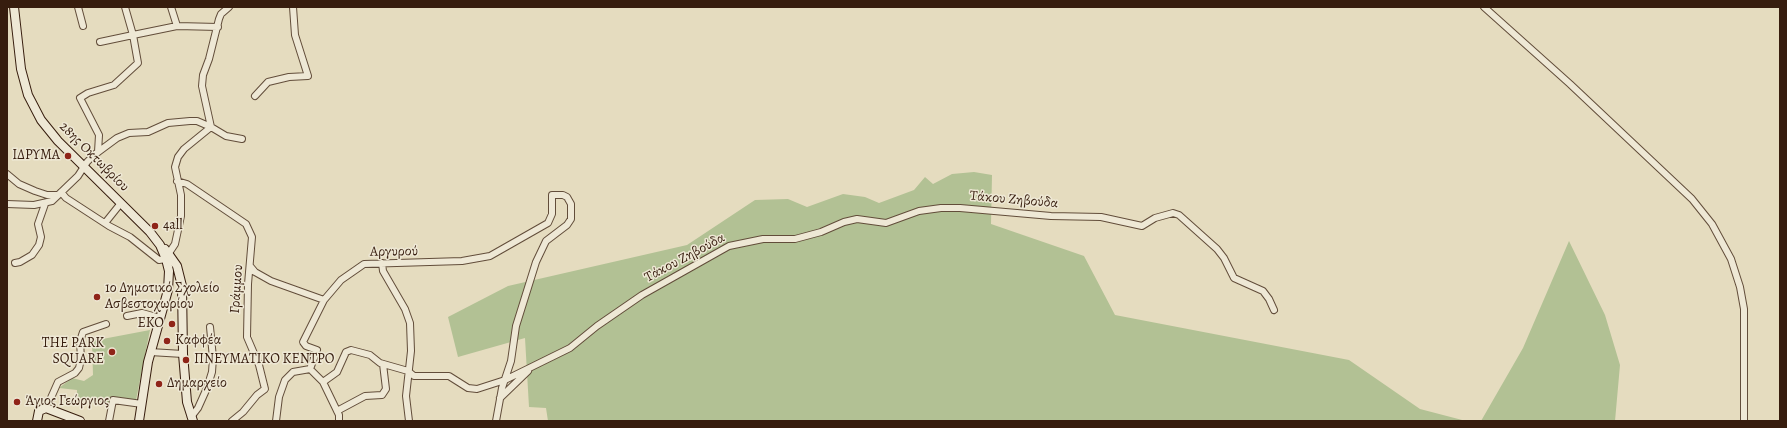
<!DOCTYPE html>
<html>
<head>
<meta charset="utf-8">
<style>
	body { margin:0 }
	#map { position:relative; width:1787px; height:428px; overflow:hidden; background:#e5dcbf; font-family:Alegreya,serif }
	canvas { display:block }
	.frame { position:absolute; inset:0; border:8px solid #371d0e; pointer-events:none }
</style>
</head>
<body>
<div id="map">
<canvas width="1787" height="428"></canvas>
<div class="frame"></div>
</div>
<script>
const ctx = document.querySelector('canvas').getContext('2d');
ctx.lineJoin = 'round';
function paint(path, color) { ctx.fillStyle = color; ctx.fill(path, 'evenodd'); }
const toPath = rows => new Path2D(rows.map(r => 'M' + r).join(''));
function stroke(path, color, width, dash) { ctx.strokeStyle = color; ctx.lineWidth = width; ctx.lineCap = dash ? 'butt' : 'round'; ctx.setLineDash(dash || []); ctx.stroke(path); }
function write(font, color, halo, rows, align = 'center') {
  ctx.font = font + ' Alegreya,serif'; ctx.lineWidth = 3; ctx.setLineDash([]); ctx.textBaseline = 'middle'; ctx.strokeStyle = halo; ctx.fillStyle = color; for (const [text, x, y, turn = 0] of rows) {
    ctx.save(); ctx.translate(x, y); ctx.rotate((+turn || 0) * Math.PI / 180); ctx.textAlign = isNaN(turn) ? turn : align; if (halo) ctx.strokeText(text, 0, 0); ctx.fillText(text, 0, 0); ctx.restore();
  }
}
const green = toPath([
	[974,172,992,175,991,224,1084,256,1115,315,1349,360,1420,409,1466,421,548,421,546,408,529,407,525,338,458,357,448,317,508,286,687,245,755,200,788,199,807,207,843,194,865,197,879,203,914,190,925,177,933,184,952,174],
	[1569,241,1605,315,1620,365,1615,421,1481,421,1523,348],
	[150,330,136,400,111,397,110,404,77,400,77,390,59,388,72,378,84,381,93,375,92,341]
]);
const street = toPath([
	[78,7,83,26],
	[125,7,133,35,177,26,218,27],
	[171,7,177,26],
	[1484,7,1570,84,1692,199,1712,224,1731,259,1740,287,1744,309,1744,421],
	[255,96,268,82,289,77,308,76,295,35,293,7],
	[98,152,99,135,80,98,88,93,114,85,138,63,133,35,100,42],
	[7,174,19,184,35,191,47,195,58,195],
	[177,181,187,184,246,224,252,237,248,284,247,337,259,365,265,389,257,395,243,412,232,421],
	[61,192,66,198,109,226,130,237,159,260,166,259],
	[7,204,34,205,52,201,78,176,87,162,94,155,117,138,129,133,148,132,168,123,190,121,197,121,211,127,226,136,242,139],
	[105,223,121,203],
	[169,253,175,244,181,216,181,195,175,167,178,157,184,149,211,127,202,86,203,75,209,59,219,19,221,14,229,7],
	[15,263,20,262,32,255,39,245,41,237,38,224,45,204],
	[382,263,383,271,405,309,410,323,411,351,406,396,409,421],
	[250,266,255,272,271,281,324,300,341,280,364,264,462,261,490,256,548,223,552,214,552,195,563,195,567,197,571,204,571,219,567,225,546,241,536,262,516,326,511,361,502,388,496,421],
	[127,316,142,313,160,318],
	[150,352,183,354],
	[310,369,323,382,339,415,339,421],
	[323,382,337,372,346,352,351,350,370,355,380,363,408,371,414,376,449,376,468,388,477,389,505,380,570,348,597,326,642,295,729,246,763,239,795,239,821,232,844,222,857,219,886,223,919,211,941,208,960,208,1051,216,1101,217,1142,226,1155,218,1173,213,1179,215,1217,249,1224,258,1234,278,1263,291,1269,299,1274,310],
	[500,398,528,371],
	[42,409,44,405,50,400,58,382,75,373,79,368,81,359,80,341,83,332,106,324],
	[337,411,365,396,382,395,386,389,383,364],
	[191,417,198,408,207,388,212,372,213,358,210,327],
	[109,421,113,400,142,404],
	[276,421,279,397,285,380,293,372,310,369,317,350,306,346,303,342,324,300]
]);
const secondary = toPath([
	[14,7,21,69,28,95,41,120,58,141,150,232,160,245,166,259,169,271,168,290,148,362,139,421],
	[165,249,177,266,182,286,183,354,187,402,193,421],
	[37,421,39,411,46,408,80,421]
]);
const markers = [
	[68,156,4,"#8f2418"],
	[155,226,4,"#8f2418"],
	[97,297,4,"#8f2418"],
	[172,324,4,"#8f2418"],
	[167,341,4,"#8f2418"],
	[112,352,4,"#8f2418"],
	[186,360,4,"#8f2418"],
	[159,384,4,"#8f2418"],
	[17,402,4,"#8f2418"]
];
const poiNames = [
	["ΙΔΡΥΜΑ",60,156,"right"],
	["4all",163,226],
	["1ο Δημοτικό Σχολείο",105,289],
	["Ασβεστοχωρίου",105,305],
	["EKO",164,324,"right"],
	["Καφφέα",175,341],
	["THE PARK",104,344,"right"],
	["SQUARE",104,360,"right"],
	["ΠΝΕΥΜΑΤΙΚΟ ΚΕΝΤΡΟ",194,360],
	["Δημαρχείο",167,384],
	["Άγιος Γεώργιος",25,402]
];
const streetNames = [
	["28ης Οκτωβρίου",94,157,45],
	["Τάκου Ζηβούδα",1014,200,5],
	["Αργυρού",394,252,-1],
	["Τάκου Ζηβούδα",685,258,-28],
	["Γράμμου",237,289,-86]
];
paint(green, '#b2c194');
stroke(street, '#624d3a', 8);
stroke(secondary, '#371d0e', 10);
stroke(street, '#eee8d5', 6);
stroke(secondary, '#eee8d5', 8);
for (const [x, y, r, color] of markers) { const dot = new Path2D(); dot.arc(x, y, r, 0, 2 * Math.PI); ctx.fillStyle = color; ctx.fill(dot); stroke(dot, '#eee8d5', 1.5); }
write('14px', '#371d0e', '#eee8d5', poiNames, 'left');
write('14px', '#371d0e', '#eee8d5', streetNames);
</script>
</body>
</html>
